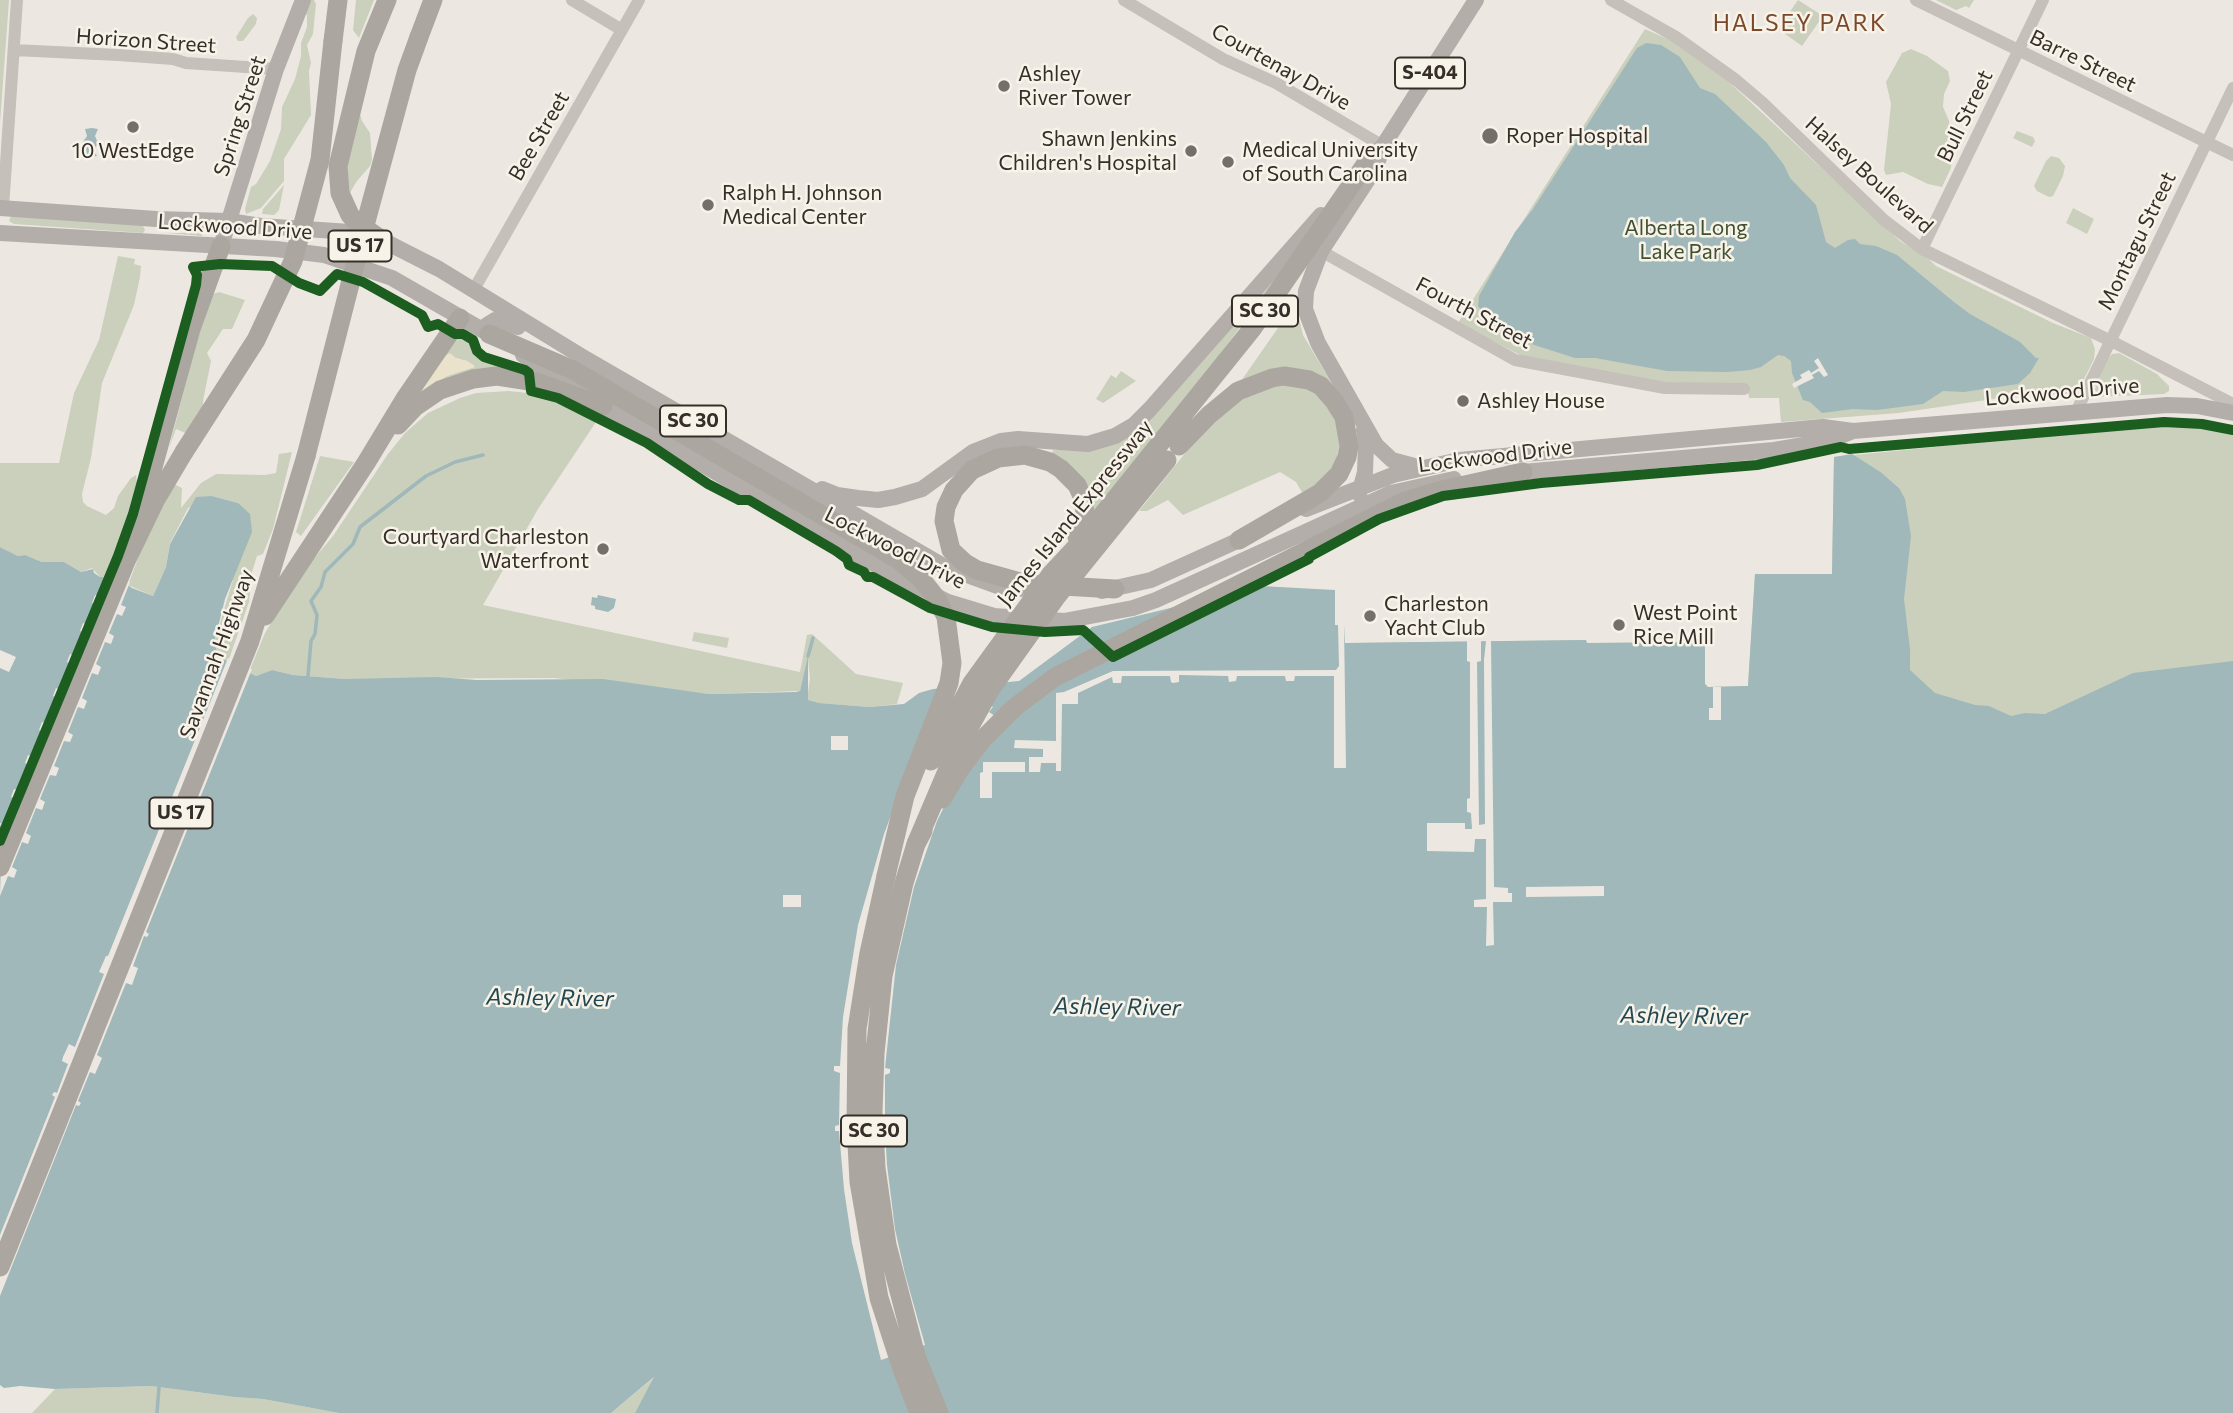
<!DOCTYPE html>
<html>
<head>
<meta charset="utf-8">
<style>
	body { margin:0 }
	canvas { display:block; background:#ece8e1 }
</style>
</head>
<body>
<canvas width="2233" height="1413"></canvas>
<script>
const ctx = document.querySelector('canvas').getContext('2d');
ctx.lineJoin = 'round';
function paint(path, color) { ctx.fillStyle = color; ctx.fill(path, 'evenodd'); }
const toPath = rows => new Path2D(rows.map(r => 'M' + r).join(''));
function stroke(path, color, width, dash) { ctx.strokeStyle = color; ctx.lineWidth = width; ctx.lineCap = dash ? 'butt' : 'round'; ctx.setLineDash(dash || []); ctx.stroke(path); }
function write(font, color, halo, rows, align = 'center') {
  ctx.font = font + ' Commissioner,sans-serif'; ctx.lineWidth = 5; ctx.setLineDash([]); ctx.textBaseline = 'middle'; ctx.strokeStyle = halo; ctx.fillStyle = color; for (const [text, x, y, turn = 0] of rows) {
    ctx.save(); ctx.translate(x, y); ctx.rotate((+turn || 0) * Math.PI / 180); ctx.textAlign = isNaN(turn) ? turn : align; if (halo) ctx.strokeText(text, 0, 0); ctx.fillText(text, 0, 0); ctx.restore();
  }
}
const green = toPath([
	[0,0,9,0,0,123],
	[309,0,314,0,316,4,313,34,307,45,311,63,309,71,311,115,284,159,284,181,261,208,246,214,245,209,251,187,256,184,270,161,281,129,282,107,295,79,301,56,301,43,307,27,307,15,305,13],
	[356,0,374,0,359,38,353,30],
	[1798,0,1823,16,1802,46,1778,29],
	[1936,0,1974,0,1969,8,1966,6,1956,10],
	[253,14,257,18,256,24,243,41,238,41,236,37,248,18],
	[1645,29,1672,41,1730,83,1900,241,1929,259,1936,266,2053,323,2091,338,2095,349,2094,359,2077,393,2000,398,1899,413,1781,422,1779,398,1749,398,1747,386,1660,384,1524,357,1458,323],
	[1911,49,1927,56,1948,71,1950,81,1944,94,1943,107,1949,121,1952,148,1949,152,1952,158,1951,168,1942,187,1928,184,1903,172,1886,175,1884,170,1891,104,1886,82,1902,53],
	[357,104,362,121,370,133,372,160,370,166,357,181,348,196,344,181],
	[2017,131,2033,137,2035,141,2032,147,2013,138],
	[2051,156,2059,158,2065,166,2063,176,2053,196,2049,197,2037,191,2034,186,2046,161],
	[284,185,279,210,274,215,262,214,263,209],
	[2073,208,2094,219,2087,234,2066,223],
	[11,216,142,224,145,230,143,233,14,224,9,221],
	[195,227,203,229,202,236,166,233,183,233],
	[118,256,135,259,134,264,141,266,140,277,134,305,102,383,91,458,82,494,83,502,87,506,106,515,114,508,118,496,131,478,136,475,138,491,129,511,124,537,109,577,101,578,92,568,81,572,64,562,42,562,25,555,18,556,0,547,0,463,59,463,74,393,99,340],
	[1289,262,1200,381,1093,513,1052,456,1053,450,1092,450,1111,445],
	[219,292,245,300,232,329,223,329,207,353,211,361,203,401,202,440,176,429,169,448,198,337,213,294],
	[1294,305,1296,306,1303,335,1338,394,1329,386,1241,381],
	[460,336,472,341,473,348,481,357,526,372,435,383,446,376,475,367,467,361,456,358,433,373,424,385,455,337],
	[2119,353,2157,374,2169,386,2169,391,2164,394,2097,397,2095,389,2106,360,2112,354],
	[1121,371,1136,381,1103,403,1096,399,1111,375,1116,378],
	[1293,383,1317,393,1331,408,1341,437,1334,471,1303,494,1296,482,1280,472,1183,515,1168,500,1147,511,1139,511,1194,442,1213,423,1251,392],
	[509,391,537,394,556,399,598,419,538,509,483,605,800,672,807,635,812,634,856,674,903,683,897,704,869,707,819,703,807,700,810,678,808,659,800,691,708,694,554,678,345,679,293,675,272,670,256,676,249,672,265,633,301,574,333,536,388,454,405,433,428,413,460,398,476,393],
	[2176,426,2207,427,2233,434,2233,735,1860,758,1899,488,1882,473,1846,721,1345,643,1586,640,1587,643,1705,642,1705,684,1708,687,1748,686,1755,574,1832,574,1834,457,2125,428],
	[292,452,273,529,263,554,257,556,252,572,249,602,228,662,219,657,214,643,233,580,238,503,212,496,188,508,170,543,166,567,153,596,128,585,142,548,174,484,182,488,181,508,201,483,216,474,265,475,276,473,279,454],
	[320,456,354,462,301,536,296,532],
	[694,632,729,638,727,648,692,641],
	[656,1376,635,1413,611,1413],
	[151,1386,234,1397,263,1399,339,1413,32,1413,55,1389]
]);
const sand = toPath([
	[450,353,457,359,467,361,475,366,445,377,420,396,440,359]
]);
const water = toPath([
	[1646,43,1661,45,1680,57,1700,88,1715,94,1766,142,1784,165,1790,178,1816,205,1826,242,1835,248,1848,240,1855,239,1860,244,1876,246,1897,255,1954,302,1970,314,2020,342,2036,358,2039,358,2030,373,2018,384,1964,392,1943,391,1923,404,1877,410,1853,409,1822,413,1810,402,1803,400,1792,373,1791,361,1784,356,1778,355,1761,367,1750,370,1727,372,1667,371,1595,358,1575,358,1528,343,1519,335,1488,318,1478,306,1479,296,1515,232,1533,209,1637,48],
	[92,128,98,129,95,136,98,143,94,150,97,156,89,157,83,155,86,149,83,142,87,136,85,129],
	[1852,454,1882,473,1899,488,1905,499,1911,536,1904,599,1910,649,1910,670,1935,693,1975,705,1989,706,2011,716,2025,713,2045,714,2133,673,2233,661,2233,1413,635,1413,654,1377,611,1413,339,1413,263,1399,234,1397,151,1386,55,1389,20,1386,4,1388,0,1385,0,547,18,556,25,555,42,562,64,562,81,572,93,569,94,573,100,577,118,578,132,588,153,596,166,567,170,544,196,497,212,496,238,503,250,514,252,532,225,599,214,643,219,657,256,676,272,670,293,675,345,679,436,677,477,680,603,679,708,694,796,692,800,691,808,656,808,700,819,703,869,707,904,704,919,693,933,689,1019,681,1092,627,1261,586,1335,590,1335,625,1344,625,1345,643,1586,640,1587,643,1705,642,1705,684,1708,687,1748,686,1755,574,1832,574,1834,457],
	[598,595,616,599,614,608,608,612,595,609,595,606,591,605,592,597,597,598]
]);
const pier = toPath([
	[1818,358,1828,375,1824,377,1819,371,1812,375,1814,378,1794,388,1792,384,1802,378,1800,375,1809,370,1811,373,1819,368,1814,361],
	[109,574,119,575,130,582,121,605,126,607,122,616,117,614,109,633,114,636,111,644,105,642,96,664,101,667,98,675,92,673,82,698,87,701,84,709,78,707,68,732,73,735,70,742,64,741,54,766,59,768,56,776,50,775,40,799,45,802,42,810,36,808,26,833,31,836,28,844,22,842,12,867,17,870,14,878,8,876,0,896,2,833,0,823,5,825,16,799,11,797,14,789,20,791,30,766,25,763,28,755,34,757,44,732,39,730,42,722,47,723,58,698,53,696,56,688,61,690,72,665,67,662,70,654,75,656,85,633,80,631,83,623,88,625,96,605,92,603,95,595,100,596],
	[1338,625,1344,625,1346,768,1334,768,1334,676,1295,676,1294,681,1286,681,1285,676,1237,676,1236,681,1229,682,1228,676,1179,675,1179,682,1173,683,1171,682,1170,676,1122,676,1121,683,1113,683,1112,677,1078,693,1078,704,1062,704,1061,771,1056,771,1056,763,1041,763,1040,772,1029,772,1029,757,1043,757,1043,749,1014,748,1015,740,1056,741,1056,693,1064,692,1113,671,1336,670,1339,666],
	[1467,641,1481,641,1481,661,1477,662,1479,825,1485,824,1484,660,1486,641,1491,641,1494,887,1508,888,1508,893,1512,893,1512,902,1493,902,1494,945,1486,946,1487,907,1474,907,1474,900,1486,899,1486,839,1475,839,1474,852,1427,851,1427,823,1465,823,1465,829,1472,829,1471,813,1467,812,1467,799,1470,798,1470,662,1467,661],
	[0,650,16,657,9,672,0,668],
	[228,658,252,669,146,932,149,934,147,937,144,936,133,966,138,968,132,985,126,983,97,1055,102,1058,95,1074,90,1072,78,1101,81,1103,79,1106,76,1105,0,1296,0,1235,55,1097,52,1095,54,1092,57,1093,68,1064,62,1061,63,1057,69,1044,75,1047,104,974,99,972,106,956,108,956],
	[957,685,993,707,989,712,995,716,1000,731,947,801,937,821,914,887,896,965,885,1068,890,1069,890,1073,885,1075,885,1122,889,1122,891,1128,885,1129,887,1165,895,1229,905,1274,925,1345,881,1360,852,1243,844,1189,839,1131,835,1131,835,1126,839,1125,840,1073,834,1071,834,1066,840,1066,843,1017,858,925,884,834,935,697],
	[1713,687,1721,687,1721,720,1709,720,1709,708,1713,708],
	[831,736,848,736,848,750,831,750],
	[983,762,1025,762,1025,772,992,772,992,798,980,798,980,773,983,772],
	[1604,886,1604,896,1526,897,1526,887],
	[783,895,801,895,801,907,783,907]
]);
const stream = toPath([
	[808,656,813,638],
	[308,676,311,641,315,634,317,615,311,601,321,587,325,572,353,544,360,527,426,476,455,462,483,455],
	[157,1413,159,1387]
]);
const minor = toPath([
	[572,0,622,30],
	[1124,0,1223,59,1276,83,1383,146],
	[1611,0,1676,37,1736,80,1762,102,1884,220,1922,249,2117,344,2233,404],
	[1916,0,2233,155],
	[14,50,118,55,173,59,186,63,276,69],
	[3,208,17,0],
	[1922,249,2043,0],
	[1321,251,1515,360,1665,388,1744,389],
	[473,291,639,0],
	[2076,412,2233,88]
]);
const major = toPath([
	[1379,158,1374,170,1321,251,1306,291,1305,309,1318,343,1376,445,1392,460,1418,467],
	[1359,172,1383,146,1476,0],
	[0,208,156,219,229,221,261,226,350,232,382,240,439,269,586,359,945,567,1000,587,1024,589],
	[0,233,276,249,324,255,392,278,498,339],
	[221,246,276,69,303,0],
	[489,334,487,325,495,320,518,327],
	[523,355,603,406,864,559,948,602,994,616,1064,621,1133,608,1156,600,1391,493,1454,479],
	[1853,431,2167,405,2197,406,2233,413],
	[822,489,837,495,858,498,878,500,895,497,922,489,973,452,1001,441,1018,439,1088,444,1115,436,1134,425,1150,409,1321,215],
	[1359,494,1365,472,1366,445,1364,430],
	[1306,509,1393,475,1459,460,1823,427,1853,431,1828,441,1774,450,1511,473],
	[1102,591,1151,580,1248,536]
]);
const highway = toPath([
	[419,37,433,0],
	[333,41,338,0],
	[382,240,355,221,350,215,340,193,338,166,366,51,387,0],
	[489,334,573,370,712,451],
	[398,425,415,407,440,390,473,379,497,376,536,382,603,406],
	[1179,446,1209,415,1238,391,1272,378,1284,376,1309,380,1321,386,1334,401,1344,417,1349,446,1347,457,1339,474,1320,493,1239,540],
	[141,511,191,329,221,246],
	[1077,537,1084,522,1085,512,1082,496,1077,485,1061,469,1050,462,1025,455,998,458,972,470,954,490,946,507,944,521,951,550,965,563,977,570,1027,584,1115,589],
	[1051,574,1079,544,1252,329,1365,165],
	[265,616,366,463,406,397,460,318],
	[942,799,960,769,983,739,1015,707,1055,677,1405,501,1438,491,1523,472],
	[923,831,916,844,904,883,883,976,875,1053,873,1112,876,1168,887,1245,916,1356,939,1413],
	[0,867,127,559,155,501,184,452],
	[886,876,869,953,857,1029,856,1125,859,1182,879,1298,902,1369,919,1413],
	[0,1267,250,641,306,456]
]);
const highwayBridge = toPath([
	[712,451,899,560,922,580,937,599,946,617,952,663,949,683,905,796,886,876],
	[184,452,256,340,293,261,320,160,333,41],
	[306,456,367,218,407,70,419,37],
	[931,761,972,683,1051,574],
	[916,844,953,757,990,690,1057,596,1167,460]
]);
const cycleway = toPath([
	[0,841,118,556,133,514,196,285,197,275,193,267,220,264,272,266,299,283,320,291,337,274,363,282,422,315,428,327,438,324,455,334,463,334,473,340,477,351,484,357,525,370,529,373,531,391,558,398,647,443,708,484,739,500,749,500,836,551,847,559,849,565,864,572,867,577,873,577,930,608,992,627,1045,632,1083,630,1113,657,1309,559,1309,557,1379,519,1443,496,1541,483,1757,465,1841,447,1849,449,2164,422,2202,424,2233,430]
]);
const markers = [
	[1004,86,7,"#756f69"],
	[133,127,7,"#756f69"],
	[1490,136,9,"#756f69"],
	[1191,151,7,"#756f69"],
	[1228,162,7,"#756f69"],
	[708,205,7,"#756f69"],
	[1463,401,7,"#756f69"],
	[603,549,7,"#756f69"],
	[1370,616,7,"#756f69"],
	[1619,625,7,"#756f69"]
];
const shields = [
	[1430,73,70],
	[360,246,63],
	[1265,311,66],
	[693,421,66],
	[181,813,63],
	[874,1131,66]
];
const shieldNames = [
	["S-404",1430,73],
	["US 17",360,246],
	["SC 30",1265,311],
	["SC 30",693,421],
	["US 17",181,813],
	["SC 30",874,1131]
];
const streetNames = [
	["Horizon Street",146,41,4],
	["Barre Street",2083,61,26],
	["Courtenay Drive",1281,67,29],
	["Spring Street",240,116,-72],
	["Bull Street",1965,116,-64],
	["Bee Street",539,136,-60],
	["Halsey Boulevard",1869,175,42],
	["Lockwood Drive",235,227,4],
	["Montagu Street",2137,241,-64],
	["Fourth Street",1474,313,28],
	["Lockwood Drive",2062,392,-5],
	["Lockwood Drive",1495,456,-7],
	["James Island Expressway",1075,513,-51],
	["Lockwood Drive",895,548,27],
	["Savannah Highway",217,654,-70]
];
const poiNames = [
	["Ashley",1018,74],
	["River Tower",1018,98],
	["Roper Hospital",1506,136],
	["Shawn Jenkins",1177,139,"right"],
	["Children's Hospital",1177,163,"right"],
	["Medical University",1242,150],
	["of South Carolina",1242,174],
	["10 WestEdge",133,151,"center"],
	["Ralph H. Johnson",722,193],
	["Medical Center",722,217],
	["Ashley House",1477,401],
	["Courtyard Charleston",589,537,"right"],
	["Waterfront",589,561,"right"],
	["Charleston",1384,604],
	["Yacht Club",1384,628],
	["West Point",1633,613],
	["Rice Mill",1633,637]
];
const parkNames = [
	["Alberta Long",1686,228],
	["Lake Park",1686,252]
];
const neighbourhoodNames = [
	["HALSEY PARK",1800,23]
];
const waterNames = [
	["Ashley River",550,998,1],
	["Ashley River",1117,1007,1],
	["Ashley River",1684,1016,1]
];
paint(green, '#cad0bc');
paint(sand, '#eae2ca');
paint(water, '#a0b8ba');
paint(pier, '#ece8e1');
stroke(stream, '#a0b8ba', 3.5);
stroke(minor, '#c5c0ba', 12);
stroke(major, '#b3aea9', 16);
stroke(highway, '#aba7a0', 19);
stroke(highwayBridge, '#aba7a0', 19);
stroke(cycleway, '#1b5e20', 10);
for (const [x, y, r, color] of markers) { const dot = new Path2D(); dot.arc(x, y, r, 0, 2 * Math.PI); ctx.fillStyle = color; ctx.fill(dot); stroke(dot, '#f8f3e9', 2.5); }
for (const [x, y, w] of shields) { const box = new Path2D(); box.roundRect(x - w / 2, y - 15.5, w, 31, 5); ctx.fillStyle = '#f8f3e9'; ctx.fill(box); stroke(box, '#352e29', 2); }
write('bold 19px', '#352e29', null, shieldNames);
write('21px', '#352e29', '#f8f3e9', streetNames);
write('21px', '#352e29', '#f8f3e9', poiNames, 'left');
write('21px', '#40512f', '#f8f3e9', parkNames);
ctx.letterSpacing = '2px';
write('23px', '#7c482a', '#f8f3e9', neighbourhoodNames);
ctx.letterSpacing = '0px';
write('italic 23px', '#224953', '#f8f3e9', waterNames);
</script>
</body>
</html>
